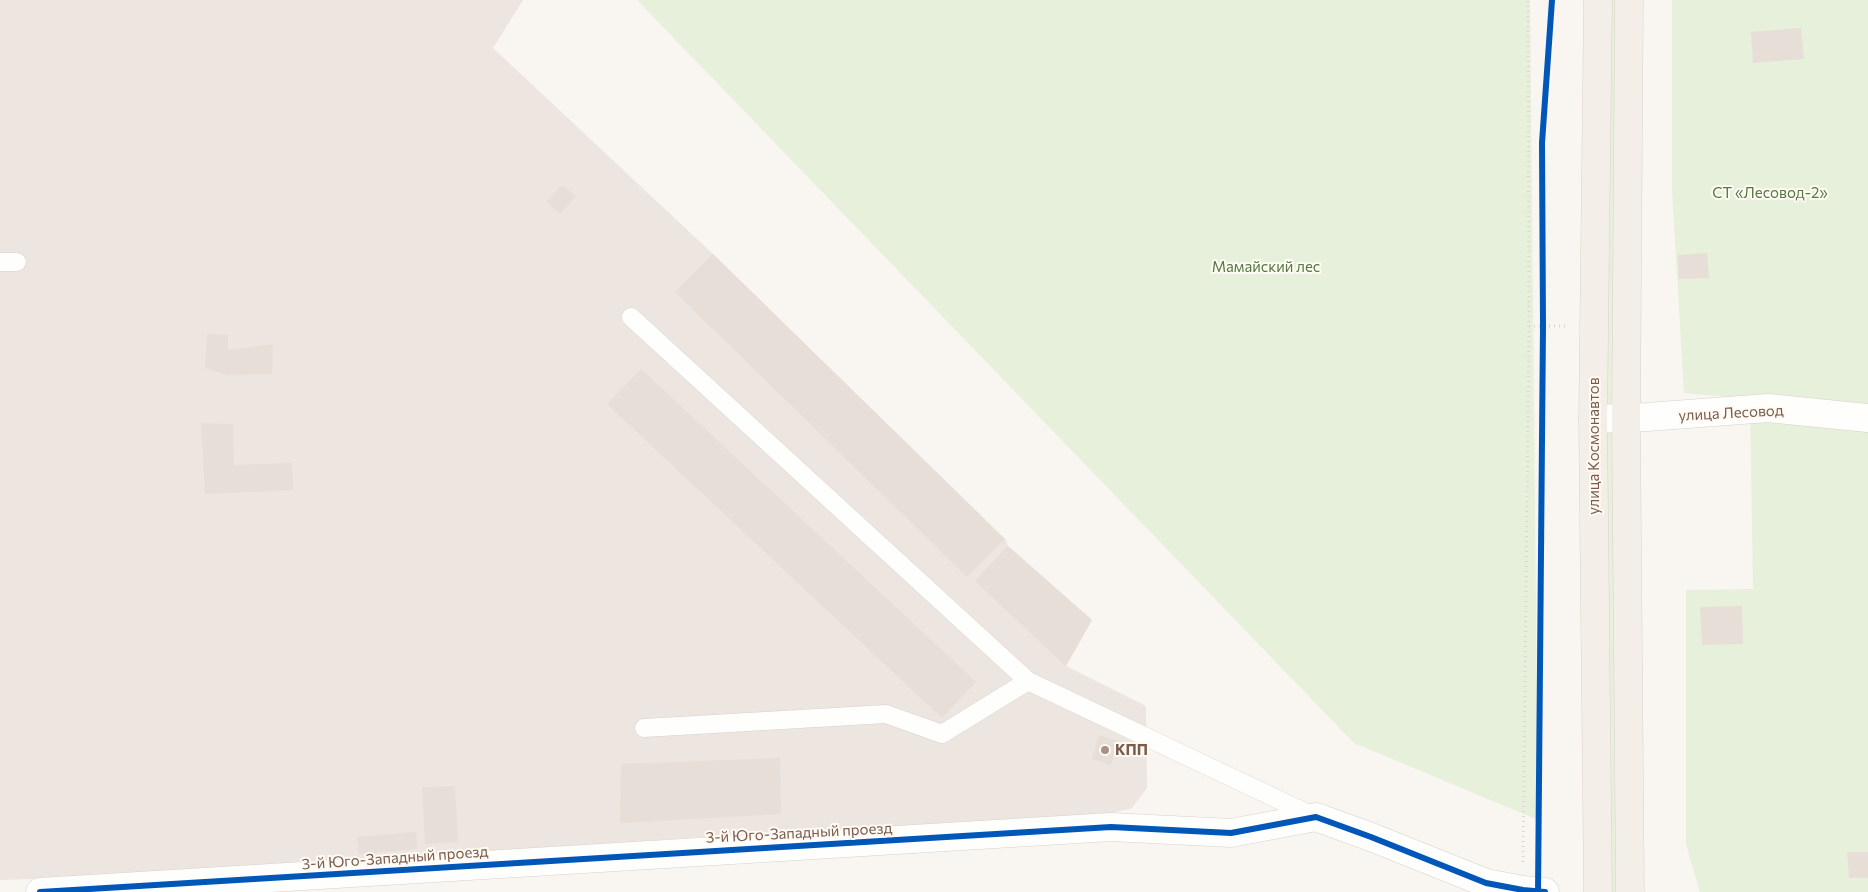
<!DOCTYPE html>
<html>
<head>
<meta charset="utf-8">
<style>
	body { margin:0 }
	canvas { display:block; background:#f9f5f0 }
</style>
</head>
<body>
<canvas width="1868" height="892"></canvas>
<script>
const ctx = document.querySelector('canvas').getContext('2d');
ctx.lineJoin = 'round';
function paint(path, color) { ctx.fillStyle = color; ctx.fill(path, 'evenodd'); }
const toPath = rows => new Path2D(rows.map(r => 'M' + r).join(''));
function stroke(path, color, width, dash) { ctx.strokeStyle = color; ctx.lineWidth = width; ctx.lineCap = dash ? 'butt' : 'round'; ctx.setLineDash(dash || []); ctx.stroke(path); }
function write(font, color, halo, rows, align = 'center') {
  ctx.font = font + ' Commissioner,sans-serif'; ctx.lineWidth = 4; ctx.setLineDash([]); ctx.textBaseline = 'middle'; ctx.strokeStyle = halo; ctx.fillStyle = color; for (const [text, x, y, turn = 0] of rows) {
    ctx.save(); ctx.translate(x, y); ctx.rotate((+turn || 0) * Math.PI / 180); ctx.textAlign = isNaN(turn) ? turn : align; if (halo) ctx.strokeText(text, 0, 0); ctx.fillText(text, 0, 0); ctx.restore();
  }
}
const industrial = toPath([
	[0,0,523,0,493,48,713,254,1005,539,1008,546,1092,620,1066,666,1146,706,1147,788,1132,808,1092,818,789,831,155,875,0,880]
]);
const green = toPath([
	[637,0,1530,0,1538,820,1354,743],
	[1606,0,1622,0,1618,406,1606,408],
	[1672,0,1868,0,1868,892,1700,892,1686,844,1686,590,1753,589,1750,399,1684,393,1672,189],
	[1605,428,1615,428,1622,892,1606,892]
]);
const building = toPath([
	[1801,28,1804,59,1753,63,1751,32],
	[562,185,576,196,560,214,547,202],
	[1707,253,1709,278,1679,279,1678,255],
	[713,254,1005,539,967,577,675,292],
	[207,334,228,335,228,350,273,344,272,374,227,375,205,368],
	[641,369,976,682,942,718,607,404],
	[201,423,233,424,234,465,292,463,293,490,205,494],
	[1008,546,1092,620,1066,666,975,581],
	[1742,606,1743,644,1702,645,1700,607],
	[1099,735,1118,741,1111,765,1092,759],
	[780,758,781,814,620,823,621,764],
	[455,786,458,842,425,844,422,787],
	[416,832,417,849,359,854,357,837],
	[1847,852,1868,852,1868,878,1849,878]
]);
const path = toPath([
	[1529,326,1565,326],
	[1523,862,1529,326,1528,0]
]);
const lane = toPath([
	[0,262,17,262],
	[631,317,1028,681,1315,817],
	[644,728,886,714,942,734,1028,681]
]);
const street = toPath([
	[1593,419,1647,417,1768,408,1868,418],
	[40,892,1111,827,1231,833,1316,817,1371,837,1486,883,1523,890,1545,892]
]);
const primary = toPath([
	[1629,0,1626,419,1630,892],
	[1598,892,1593,419,1598,0]
]);
const cycleway = toPath([
	[40,892,1111,827,1231,833,1316,817,1371,837,1486,883,1523,890,1545,892],
	[1538,892,1543,326,1542,143,1552,0]
]);
const markers = [
	[1105,750,5,"#a69286"]
];
const parkNames = [
	["СТ «Лесовод-2»",1770,193],
	["Мамайский лес",1266,267]
];
const streetNames = [
	["улица Лесовод",1731,413,-3],
	["улица Космонавтов",1594,446,-90],
	["3-й Юго-Западный проезд",799,833,-3],
	["3-й Юго-Западный проезд",395,858,-4]
];
const poiNames = [
	["КПП",1115,750]
];
paint(industrial, '#ede5e0');
paint(green, '#e7f0db');
paint(building, '#e6ded7');
stroke(lane, '#d7d1cb', 19);
stroke(street, '#d7d1cb', 29);
stroke(primary, '#dad1cc', 29);
stroke(path, '#dcd5d0', 3, [1, 4]);
stroke(lane, '#fefefd', 18);
stroke(street, '#fefefd', 28);
stroke(primary, '#f3eee8', 28);
stroke(cycleway, '#0057b8', 6);
for (const [x, y, r, color] of markers) { const dot = new Path2D(); dot.arc(x, y, r, 0, 2 * Math.PI); ctx.fillStyle = color; ctx.fill(dot); stroke(dot, '#fffaf3', 2); }
write('15px', '#537a41', '#fffaf3', parkNames);
write('15px', '#7a5c4d', '#fffaf3', streetNames);
write('bold 15px', '#7a5c4d', '#fffaf3', poiNames, 'left');
</script>
</body>
</html>
